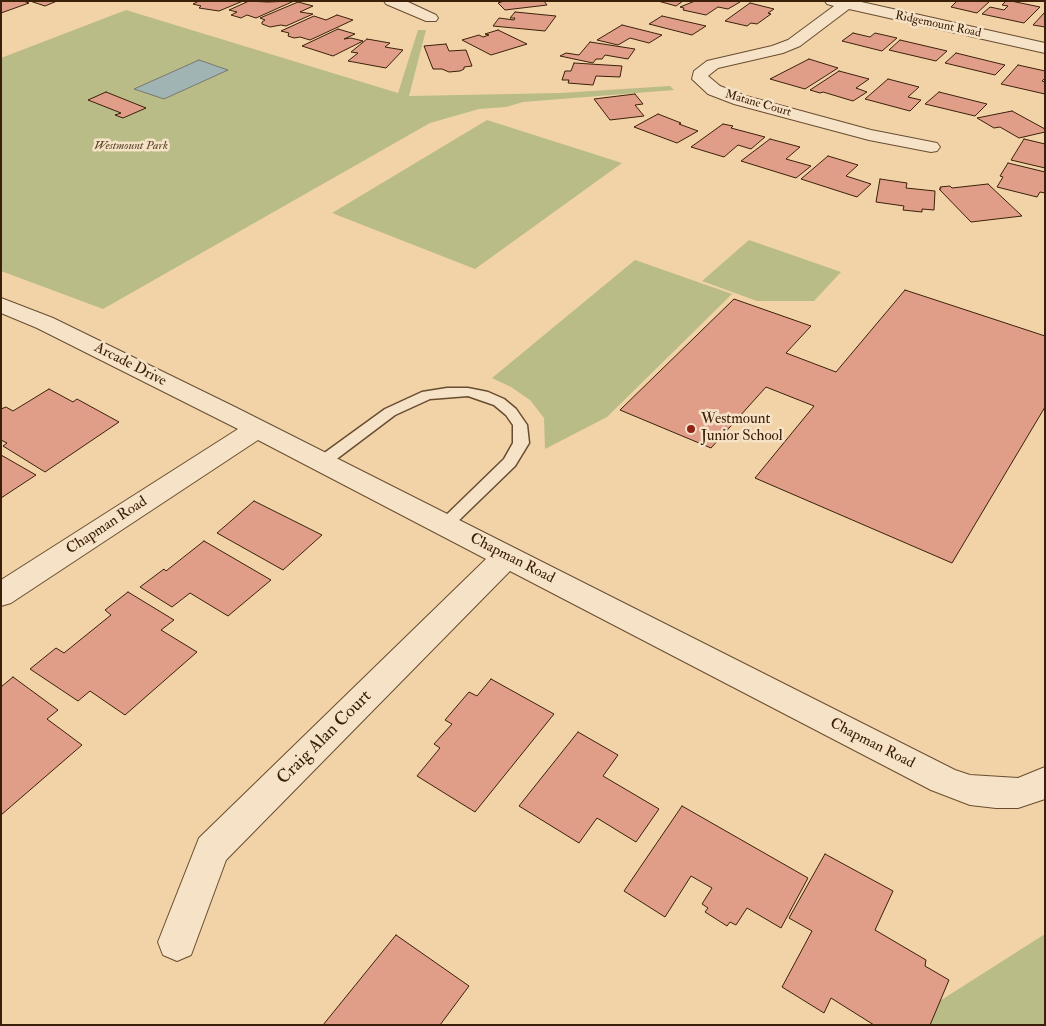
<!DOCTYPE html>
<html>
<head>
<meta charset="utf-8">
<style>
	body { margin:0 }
	#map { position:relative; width:1046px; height:1026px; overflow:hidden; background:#f1d3a7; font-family:"IM FELL Double Pica",serif }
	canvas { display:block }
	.frame { position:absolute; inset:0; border:2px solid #3b2009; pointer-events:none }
</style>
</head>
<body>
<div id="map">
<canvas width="1046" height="1026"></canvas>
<div class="frame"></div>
</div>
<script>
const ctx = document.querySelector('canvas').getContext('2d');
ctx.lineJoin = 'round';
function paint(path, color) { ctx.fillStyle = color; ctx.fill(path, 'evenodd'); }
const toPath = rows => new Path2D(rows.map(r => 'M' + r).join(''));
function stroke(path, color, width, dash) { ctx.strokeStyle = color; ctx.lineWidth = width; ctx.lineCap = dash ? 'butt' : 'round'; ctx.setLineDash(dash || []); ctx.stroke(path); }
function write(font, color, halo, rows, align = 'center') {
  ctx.font = font + ' "IM FELL Double Pica",serif'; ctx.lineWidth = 5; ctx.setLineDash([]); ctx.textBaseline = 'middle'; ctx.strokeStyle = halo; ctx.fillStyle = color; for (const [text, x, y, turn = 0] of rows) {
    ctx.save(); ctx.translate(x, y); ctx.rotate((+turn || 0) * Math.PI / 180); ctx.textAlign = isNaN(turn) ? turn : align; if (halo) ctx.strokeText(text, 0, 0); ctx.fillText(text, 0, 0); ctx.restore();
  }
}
const green = toPath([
	[126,10,398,93,418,30,426,30,409,96,561,93,670,86,674,90,523,102,506,107,479,109,430,123,103,309,1,271,1,58],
	[487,120,622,163,475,269,332,213],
	[749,240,841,272,814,301,757,301,702,281],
	[635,260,732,294,607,417,545,449,544,418,530,400,511,387,492,378],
	[1045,934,1045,1025,902,1025]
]);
const water = toPath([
	[199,60,228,70,164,99,134,89,199,60]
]);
const building = toPath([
	[1,1,23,1,29,3,1,13,1,1],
	[30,1,57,1,45,6,30,1],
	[199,1,243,1,219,11,199,8,201,6,193,4,199,1],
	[249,1,267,2,294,1,256,18,247,15,241,18,231,15,237,12,229,10,249,1],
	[504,1,544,1,547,5,505,10,498,3,504,1],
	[658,1,683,1,676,6,658,1],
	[695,1,737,1,740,2,728,9,718,7,706,15,683,10,684,8,680,7,695,1],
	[957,1,990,1,977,13,951,7,957,1],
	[1006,1,1011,1,1040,7,1024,23,982,14,990,7,1004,10,1008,6,1002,5,1006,1],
	[298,2,313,6,300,12,313,14,286,26,281,25,270,27,262,24,262,22,265,20,260,18,298,2],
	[750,3,774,9,768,13,771,14,757,24,751,23,747,26,725,21,750,3],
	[515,12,556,16,545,31,493,26,499,18,514,20,515,18,510,18,515,12],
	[1045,12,1045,27,1033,25,1045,12],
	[337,15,353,20,310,40,300,37,294,38,288,36,289,33,281,31,314,16,326,20,337,15],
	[662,16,706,26,692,35,649,24,662,16],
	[622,25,662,35,649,43,630,38,618,45,597,40,622,25],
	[338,29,355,34,344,39,351,38,363,41,333,56,302,46,338,29],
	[498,30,527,44,491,55,462,40,479,35,483,37,489,35,485,34,498,30],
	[853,33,870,37,875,33,897,38,882,51,842,41,853,33],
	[367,39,390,43,385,47,403,50,386,68,348,61,358,53,351,52,367,39],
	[900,40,947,51,936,61,889,50,900,40],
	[590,42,635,49,628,59,605,55,602,59,596,59,593,63,560,56,566,53,579,55,590,42],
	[446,44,449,51,466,50,472,66,464,67,464,69,460,71,449,72,442,69,433,69,424,46,446,44],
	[956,53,1005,65,995,75,945,63,956,53],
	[809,59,838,68,805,89,770,79,809,59],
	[574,63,622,66,620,77,596,76,593,85,568,83,569,80,562,80,565,71,571,71,574,63],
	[1018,65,1045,71,1045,78,1042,81,1045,82,1045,94,1001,84,1018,65],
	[839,71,869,79,856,88,867,92,853,101,823,92,820,93,810,90,839,71],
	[888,79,919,87,908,97,921,100,910,111,865,99,888,79],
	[106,92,146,108,123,118,115,115,121,113,88,100,106,92],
	[939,92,987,104,975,116,925,104,939,92],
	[635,94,643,104,635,105,644,116,610,120,594,99,635,94],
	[1012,111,1045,129,1045,132,1019,138,1000,127,994,128,977,118,1012,111],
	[658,114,681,123,679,124,698,131,677,143,634,127,658,114],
	[723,124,733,126,731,128,765,137,751,149,738,145,724,157,691,147,723,124],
	[770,139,800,147,786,159,811,166,796,178,741,161,770,139],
	[1024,139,1045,144,1045,168,1011,160,1024,139],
	[828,156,858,165,846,176,871,184,857,197,801,179,828,156],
	[1008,163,1045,172,1045,193,1040,192,1037,197,997,187,1003,177,1000,176,1008,163],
	[880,179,907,183,906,188,935,191,934,210,922,209,922,212,903,210,904,206,876,202,880,179],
	[988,184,1022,216,971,222,939,189,941,189,940,187,950,186,952,188,988,184],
	[905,290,1045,336,1045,407,952,563,755,478,814,406,766,387,711,448,620,410,734,299,811,326,786,353,836,372,905,290],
	[49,389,73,402,77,399,119,422,45,472,3,446,7,443,1,440,1,409,6,407,13,411,49,389],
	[1,455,36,475,1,498,1,455],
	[254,501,322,535,283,570,217,533,254,501],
	[204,541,271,580,228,616,190,593,172,607,140,587,164,569,166,571,204,541],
	[128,592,174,620,161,630,197,652,125,715,90,691,78,701,30,669,56,648,64,653,111,615,105,610,128,592],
	[13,677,58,710,47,719,82,745,1,815,1,687,13,677],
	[491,679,554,714,475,812,417,776,440,748,434,744,452,724,445,720,469,692,477,696,491,679],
	[578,732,618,755,603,776,659,809,636,842,597,818,579,843,519,806,578,732],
	[682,806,808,878,781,928,747,908,736,925,730,922,727,926,705,912,708,908,702,904,712,888,691,876,665,917,624,891,682,806],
	[825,854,893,891,875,930,926,960,925,966,949,980,930,1025,874,1025,831,998,824,1013,782,987,812,931,789,918,825,854],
	[396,935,469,986,440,1025,323,1025,396,935]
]);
const lane = toPath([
	[447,388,468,388,488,392,504,399,516,409,527,425,529,443,515,466,451,528,445,530,439,528,437,524,504,459,513,443,513,425,506,415,494,405,468,396,430,399,395,415,326,467,321,468,316,467,313,463,316,459,385,409,422,392,447,388]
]);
const street = toPath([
	[384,1,406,1,436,15,438,18,436,21,426,21,386,4,384,1],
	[825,1,857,1,1045,43,1045,53,849,9,800,46,783,53,718,68,708,76,720,86,746,96,871,130,937,143,940,147,937,151,931,152,869,140,734,104,708,94,692,79,694,71,707,61,772,46,788,40,834,6,827,4,825,1],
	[1,298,53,318,235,407,955,770,970,775,1018,778,1045,767,1045,799,1018,808,996,808,970,805,931,790,510,571,226,860,191,955,177,961,163,955,158,942,199,838,486,559,258,440,11,603,1,606,1,580,238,429,37,328,1,313,1,298]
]);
const markers = [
	[691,429,5,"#8f2418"]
];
const farStreetnames = [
	["Ridgemount Road",938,25,12],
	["Matane Court",758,104,16]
];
const farParknames = [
	["Westmount Park",131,146]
];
const streetNames = [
	["Arcade Drive",130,365,27],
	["Chapman Road",107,526,-33],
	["Chapman Road",512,559,27],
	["Chapman Road",872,744,27]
];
const poiNames = [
	["Westmount",701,420],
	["Junior School",701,437]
];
const nearStreetnames = [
	["Craig Alan Court",325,738,-45]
];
paint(green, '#babc87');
paint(water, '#a1b4b4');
stroke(water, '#787970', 1);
paint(building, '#e09e89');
stroke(building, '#3b2009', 1);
stroke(lane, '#684d30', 3);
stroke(street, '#684d30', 2);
paint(lane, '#f6e2c6');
paint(street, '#f6e2c6');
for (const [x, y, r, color] of markers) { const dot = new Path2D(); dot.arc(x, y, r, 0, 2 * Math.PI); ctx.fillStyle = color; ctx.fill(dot); stroke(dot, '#f6e2c6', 2); }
write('12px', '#3b2009', '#f6e2c6', farStreetnames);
write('italic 12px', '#5b4728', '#f6e2c6', farParknames);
write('15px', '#3b2009', '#f6e2c6', streetNames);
write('15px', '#3b2009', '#f6e2c6', poiNames, 'left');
write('18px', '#3b2009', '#f6e2c6', nearStreetnames);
</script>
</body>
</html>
